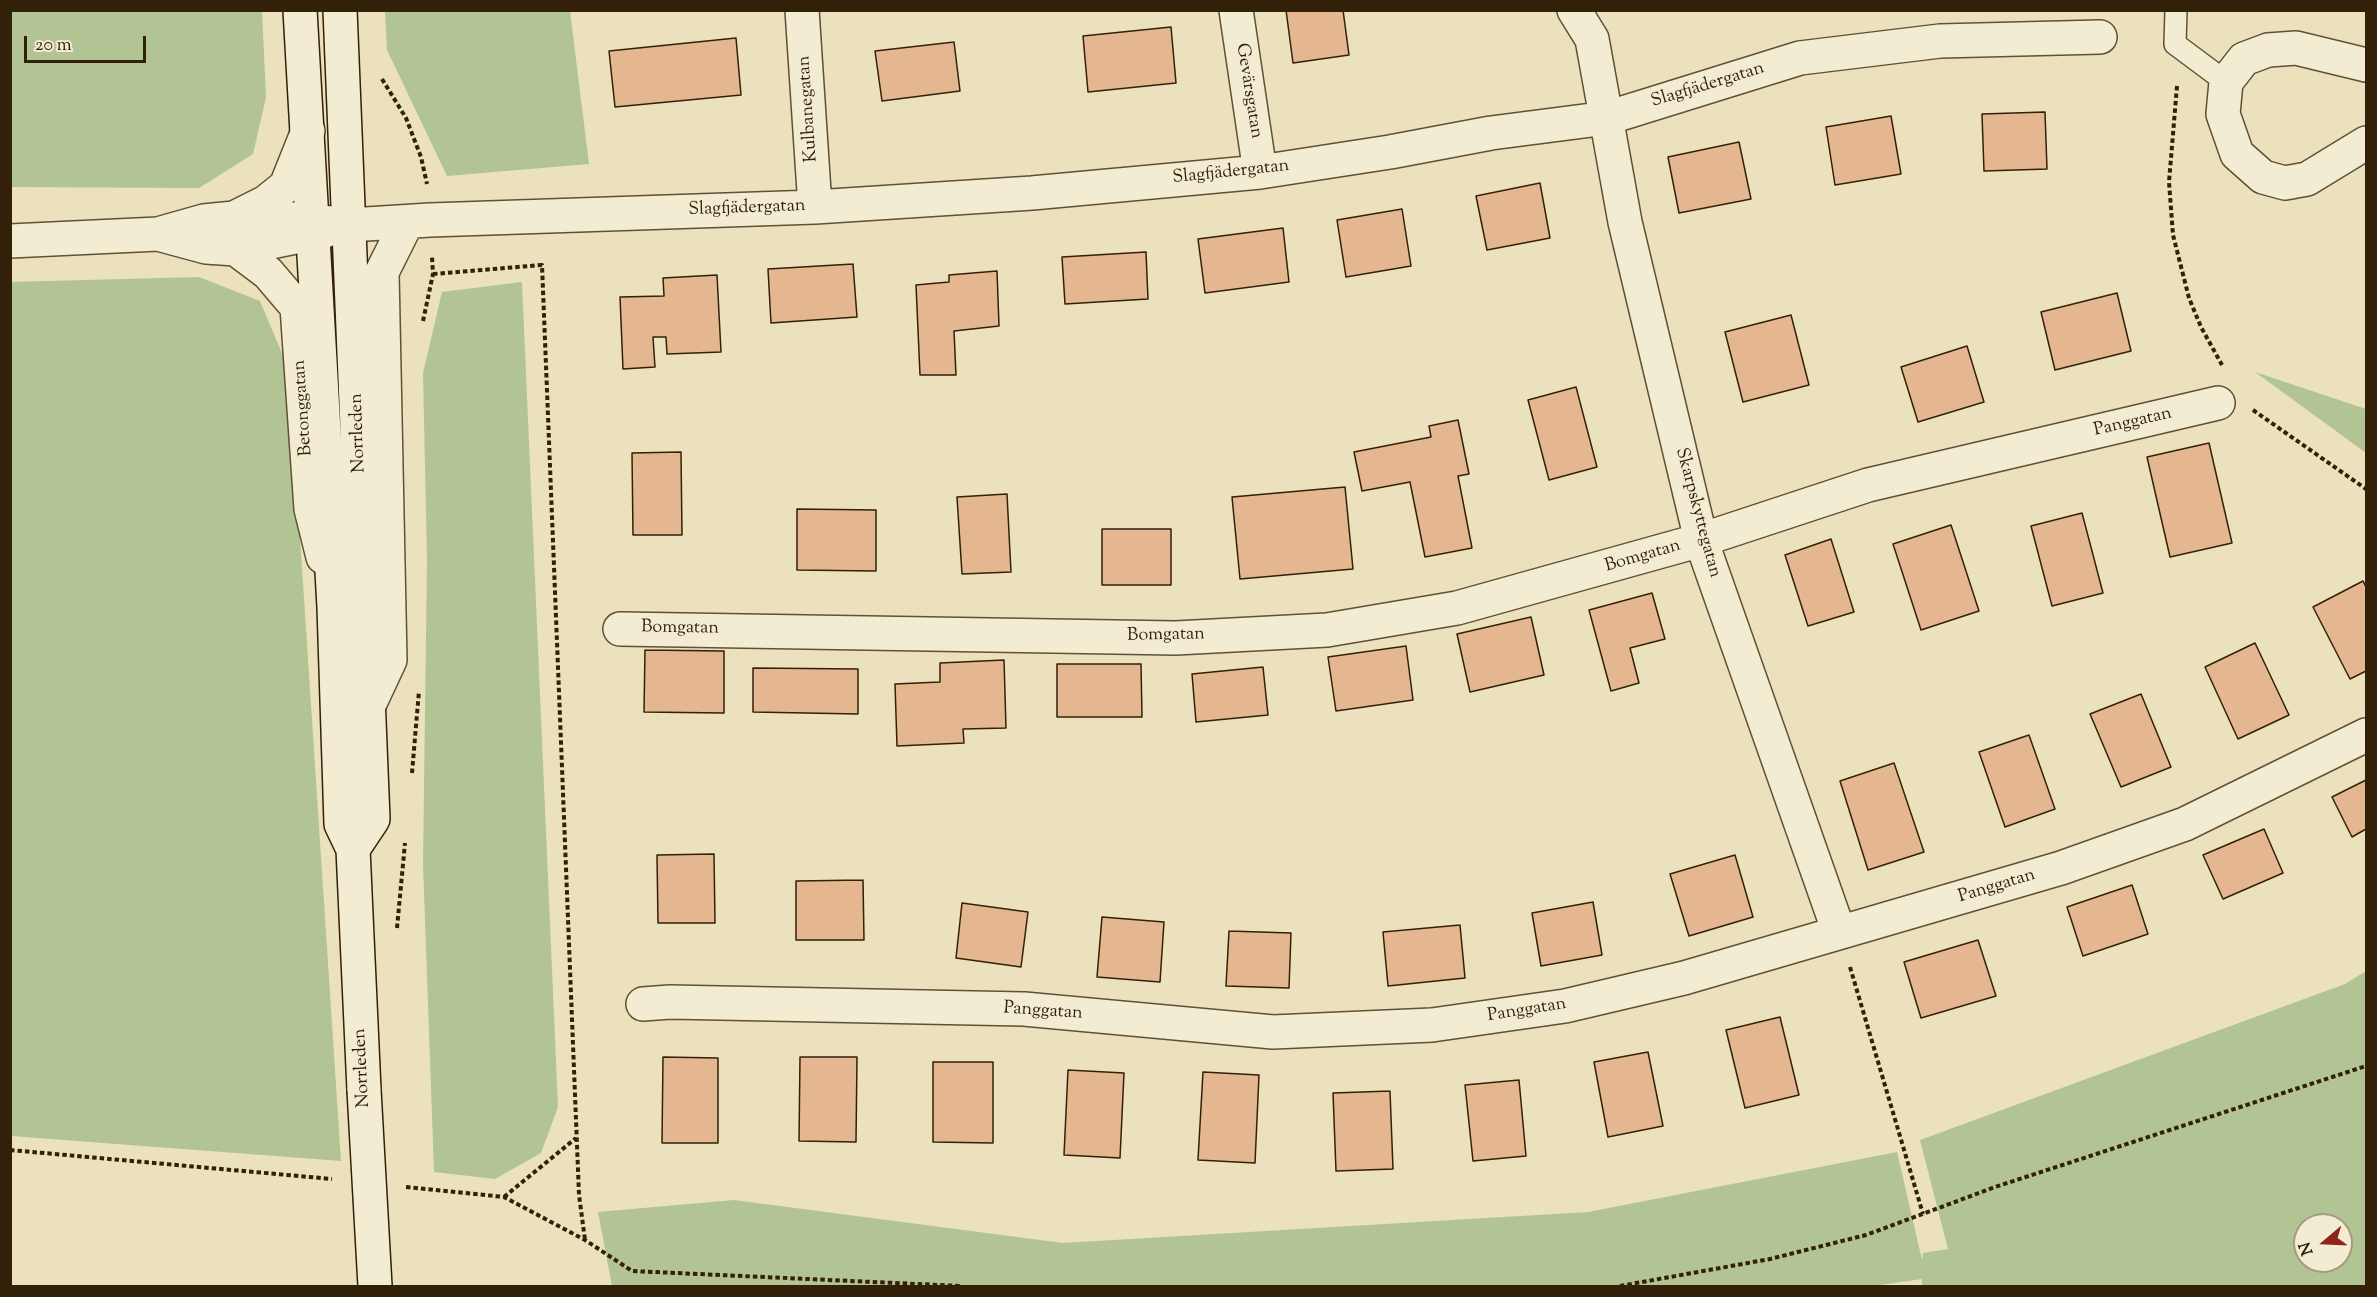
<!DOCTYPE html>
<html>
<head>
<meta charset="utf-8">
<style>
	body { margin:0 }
	#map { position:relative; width:2377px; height:1297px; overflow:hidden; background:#ebe1bc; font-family:"Sorts Mill Goudy",serif }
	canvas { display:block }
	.frame { position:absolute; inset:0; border:12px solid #322008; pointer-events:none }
	.north { position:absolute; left:2293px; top:1213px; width:60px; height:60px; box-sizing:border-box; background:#f2ecd3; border:2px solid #a59a82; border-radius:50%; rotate:251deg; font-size:16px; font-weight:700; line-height:24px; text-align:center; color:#322008 }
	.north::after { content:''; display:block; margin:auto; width:21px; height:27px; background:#8f2418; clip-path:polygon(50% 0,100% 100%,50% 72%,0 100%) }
	.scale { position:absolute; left:24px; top:36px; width:122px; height:27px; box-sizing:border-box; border:3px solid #322008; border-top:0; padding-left:8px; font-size:18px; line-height:21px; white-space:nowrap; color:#322008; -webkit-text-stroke:4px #f2ecd3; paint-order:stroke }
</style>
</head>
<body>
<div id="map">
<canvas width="2377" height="1297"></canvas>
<div class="frame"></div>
<div class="north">N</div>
<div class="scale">20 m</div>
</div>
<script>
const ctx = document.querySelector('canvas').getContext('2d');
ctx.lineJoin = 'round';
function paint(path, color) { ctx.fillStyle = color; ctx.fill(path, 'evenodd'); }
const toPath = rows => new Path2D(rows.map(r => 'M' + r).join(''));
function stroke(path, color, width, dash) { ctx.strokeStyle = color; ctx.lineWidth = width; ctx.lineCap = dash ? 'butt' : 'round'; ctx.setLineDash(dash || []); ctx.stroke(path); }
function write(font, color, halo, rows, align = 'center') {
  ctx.font = font + ' "Sorts Mill Goudy",serif'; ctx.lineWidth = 4.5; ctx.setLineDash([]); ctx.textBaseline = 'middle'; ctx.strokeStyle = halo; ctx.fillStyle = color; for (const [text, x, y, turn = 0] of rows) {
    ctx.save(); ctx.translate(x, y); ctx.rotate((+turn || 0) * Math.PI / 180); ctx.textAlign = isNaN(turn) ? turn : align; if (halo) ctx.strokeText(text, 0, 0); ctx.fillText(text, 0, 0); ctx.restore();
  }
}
const green = toPath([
	[11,10,262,11,266,97,253,154,199,188,11,187],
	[385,11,570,11,589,164,447,176,387,50],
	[199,277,260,301,289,370,341,1161,11,1136,10,282],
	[522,282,558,1107,541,1153,495,1179,434,1172,423,864,427,561,423,373,442,292],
	[2255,372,2366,409,2366,453],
	[2366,971,2366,1286,1922,1286,1922,1279,1874,1286,612,1286,598,1212,734,1200,1063,1243,1588,1212,1897,1152,1922,1260,1923,1253,1948,1249,1920,1140,2345,984],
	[2305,1225,2341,1225,2341,1261,2305,1261]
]);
const building = toPath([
	[1286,10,1343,10,1349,55,1293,63,1286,10],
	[1171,27,1176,83,1088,92,1083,36,1171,27],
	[736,38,741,95,615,107,609,51,736,38],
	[954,42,960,91,882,101,875,51,954,42],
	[2045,112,2047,169,1984,171,1982,114,2045,112],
	[1891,116,1901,174,1835,185,1826,127,1891,116],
	[1739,142,1751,199,1679,213,1668,157,1739,142],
	[1540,183,1550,238,1487,250,1476,196,1540,183],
	[1402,209,1411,266,1346,277,1337,220,1402,209],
	[1283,228,1289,282,1205,293,1198,239,1283,228],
	[1146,252,1148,299,1065,304,1062,257,1146,252],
	[853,264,857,317,771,323,768,269,853,264],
	[997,271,999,326,954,331,956,375,920,375,916,285,949,282,949,275,997,271],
	[717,275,721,352,667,354,666,337,653,337,655,367,623,369,620,297,664,296,663,278,717,275],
	[2117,293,2131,351,2055,370,2041,312,2117,293],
	[1791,315,1809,385,1743,402,1725,332,1791,315],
	[1967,346,1984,402,1918,422,1901,367,1967,346],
	[1576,387,1597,467,1549,480,1528,400,1576,387],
	[1458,420,1469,474,1458,476,1472,548,1425,557,1410,482,1362,491,1354,452,1431,437,1429,426,1458,420],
	[2209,443,2232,543,2170,557,2147,457,2209,443],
	[681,452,682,535,633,535,632,453,681,452],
	[1345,487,1353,569,1240,579,1232,497,1345,487],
	[1007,494,1011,572,962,574,957,497,1007,494],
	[797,509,876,510,876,571,797,570,797,509],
	[2082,513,2103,593,2052,606,2031,526,2082,513],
	[1951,525,1979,611,1921,630,1893,544,1951,525],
	[1102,529,1171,529,1171,585,1102,585,1102,529],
	[1831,539,1854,612,1808,626,1785,555,1831,539],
	[2363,581,2366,587,2366,671,2350,679,2313,607,2363,581],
	[1652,593,1665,639,1630,648,1639,683,1611,691,1589,610,1652,593],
	[1531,617,1544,675,1470,692,1457,634,1531,617],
	[2255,643,2289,715,2238,739,2205,667,2255,643],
	[1406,646,1413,700,1336,711,1328,657,1406,646],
	[645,650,724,651,724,713,644,712,645,650],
	[1004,660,1006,728,963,729,964,743,897,746,895,684,940,682,940,663,1004,660],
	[1057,664,1141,664,1142,717,1057,717,1057,664],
	[1263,667,1268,715,1196,722,1192,674,1263,667],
	[753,668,858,669,858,714,753,712,753,668],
	[2141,694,2171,767,2121,787,2090,714,2141,694],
	[2029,735,2055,809,2005,827,1979,752,2029,735],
	[1894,763,1924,852,1868,870,1840,781,1894,763],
	[2366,780,2366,829,2352,837,2332,797,2366,780],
	[2264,829,2283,873,2223,899,2203,855,2264,829],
	[714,854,715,923,658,923,657,855,714,854],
	[1735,855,1753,917,1689,936,1670,874,1735,855],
	[863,880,864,940,796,940,796,881,863,880],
	[2132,885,2148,934,2083,956,2067,907,2132,885],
	[1593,902,1602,955,1541,966,1532,913,1593,902],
	[962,903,1028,912,1021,967,956,958,962,903],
	[1102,917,1164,922,1160,982,1097,977,1102,917],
	[1460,925,1465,978,1388,986,1383,932,1460,925],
	[1229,931,1291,933,1289,988,1226,986,1229,931],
	[1978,940,1996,996,1921,1018,1904,962,1978,940],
	[1780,1017,1799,1095,1745,1108,1726,1030,1780,1017],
	[1648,1052,1663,1126,1608,1137,1594,1062,1648,1052],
	[663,1057,718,1058,718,1143,662,1143,663,1057],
	[800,1057,857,1057,856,1142,799,1141,800,1057],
	[933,1062,993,1062,993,1143,933,1142,933,1062],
	[1068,1070,1124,1073,1120,1158,1064,1155,1068,1070],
	[1203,1072,1259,1075,1255,1163,1198,1160,1203,1072],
	[1519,1080,1526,1156,1473,1161,1465,1085,1519,1080],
	[1390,1091,1393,1169,1336,1171,1333,1093,1390,1091]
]);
const path = toPath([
	[382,79,406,118,421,157,427,184],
	[2177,86,2169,182,2173,235,2189,298,2201,327,2222,365],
	[433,274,542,265,579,1195,585,1240],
	[423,321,433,274,432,257],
	[2253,410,2366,489],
	[412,773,419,691],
	[397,928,405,843],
	[1850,967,1923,1214],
	[10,1150,332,1179],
	[406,1187,504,1197,585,1240,632,1271,961,1286],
	[504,1197,576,1138],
	[1620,1286,1770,1259,1866,1235,1995,1187,2366,1066]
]);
const service = toPath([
	[2176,10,2175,44,2226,82]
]);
const minor = toPath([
	[802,10,815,207],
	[1236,10,1260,172],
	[1574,10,1592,39,1625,222,1701,540,1839,932],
	[2366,65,2296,48,2268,50,2244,59,2226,82,2223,114,2237,154,2263,177,2285,183,2307,179,2366,143],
	[236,217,266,202,286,186,308,131],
	[158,234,206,247,236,249,325,231],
	[10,241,158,234,204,221,234,218,273,217,350,225,430,220,815,207,1032,193,1260,172,1390,152,1491,133,1607,118,1800,58,1940,41,2100,37],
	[236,249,268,273,297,307,311,509,323,557],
	[620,629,1176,638,1327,630,1457,608,1701,540,1868,485,2218,403],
	[369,705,390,660,382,272,407,222],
	[643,1004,670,1002,1024,1009,1273,1032,1432,1025,1565,1006,1684,978,2061,868,2185,824,2366,735]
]);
const secondary = toPath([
	[300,10,334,607,341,824,353,849,364,1090],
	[340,10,373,819,353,849]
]);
const secondaryBridge = toPath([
	[364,1090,375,1286]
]);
const streetNames = [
	["Slagfjädergatan",1708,86,-17],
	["Gevärsgatan",1248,91,81],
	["Kulbanegatan",809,109,-94],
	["Slagfjädergatan",1231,173,-6],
	["Slagfjädergatan",747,209,-2],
	["Betonggatan",304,408,-94],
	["Panggatan",2133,423,-13],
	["Norrleden",359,433,-92],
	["Skarpskyttegatan",1697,513,75],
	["Bomgatan",1643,557,-16],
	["Bomgatan",680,629,1],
	["Bomgatan",1166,636,-1],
	["Panggatan",1997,887,-17],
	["Panggatan",1527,1011,-9],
	["Panggatan",1043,1012,4],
	["Norrleden",363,1068,-93]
];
paint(green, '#b2c494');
paint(building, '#e4b790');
stroke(building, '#322008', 1.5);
stroke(service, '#605035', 24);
stroke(minor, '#605035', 36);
stroke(secondary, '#322008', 36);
stroke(path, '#322008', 4, [4.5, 3]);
stroke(service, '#f2ecd3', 21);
stroke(minor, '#f2ecd3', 33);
stroke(secondary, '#f2ecd3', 33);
stroke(secondaryBridge, '#322008', 36, []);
stroke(secondaryBridge, '#f2ecd3', 33);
write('18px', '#322008', '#f2ecd3', streetNames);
</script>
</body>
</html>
